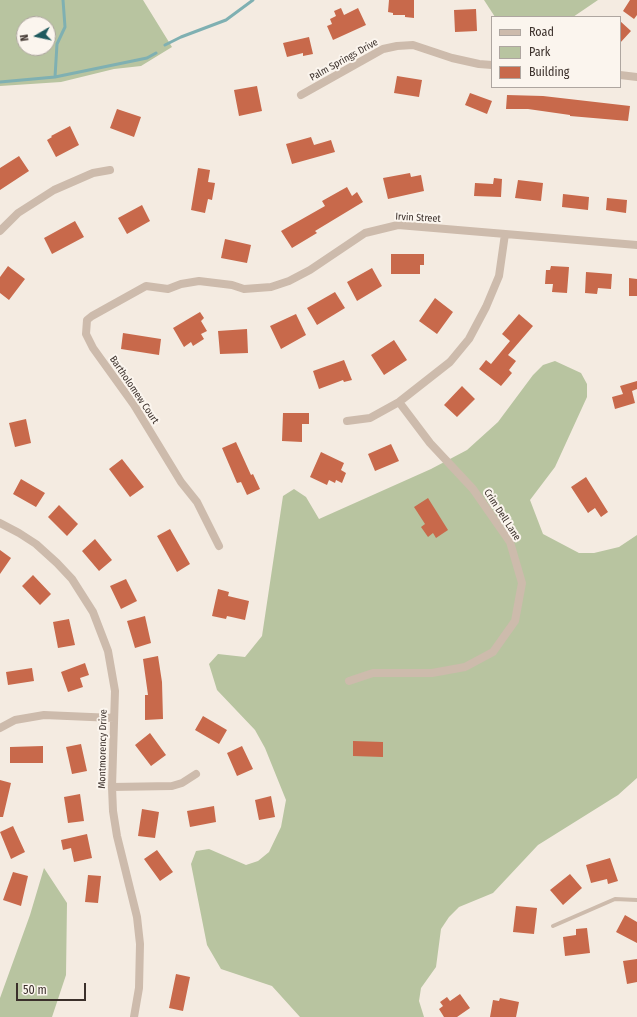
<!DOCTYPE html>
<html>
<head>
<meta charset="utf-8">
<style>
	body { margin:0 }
	#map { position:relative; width:637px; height:1017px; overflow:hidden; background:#f4ebe1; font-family:"Fira Sans Condensed",sans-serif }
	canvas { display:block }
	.legend { position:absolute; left:491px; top:16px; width:130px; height:72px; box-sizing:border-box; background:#fbf5ee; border:1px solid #aea6a0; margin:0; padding:5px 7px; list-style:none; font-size:12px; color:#3b302b }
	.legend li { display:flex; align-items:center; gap:8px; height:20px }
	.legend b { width:20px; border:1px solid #aea6a0 }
	.north { position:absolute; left:16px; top:16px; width:40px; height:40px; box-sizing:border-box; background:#fbf5ee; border:1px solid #aea6a0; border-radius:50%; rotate:261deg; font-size:11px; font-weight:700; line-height:16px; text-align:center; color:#3b302b }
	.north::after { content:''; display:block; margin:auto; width:14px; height:18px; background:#1f5a5e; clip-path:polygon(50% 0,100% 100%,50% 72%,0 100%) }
	.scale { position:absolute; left:16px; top:983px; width:70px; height:18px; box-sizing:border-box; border:2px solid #3b302b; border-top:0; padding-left:5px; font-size:12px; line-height:14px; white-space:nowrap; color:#3b302b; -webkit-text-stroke:3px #fbf5ee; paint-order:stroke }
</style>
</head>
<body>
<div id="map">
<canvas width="637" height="1017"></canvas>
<ul class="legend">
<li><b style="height:5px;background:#cdbbac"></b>Road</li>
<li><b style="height:11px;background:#b8c4a0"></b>Park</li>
<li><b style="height:11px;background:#c8694b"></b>Building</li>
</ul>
<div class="north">N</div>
<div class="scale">50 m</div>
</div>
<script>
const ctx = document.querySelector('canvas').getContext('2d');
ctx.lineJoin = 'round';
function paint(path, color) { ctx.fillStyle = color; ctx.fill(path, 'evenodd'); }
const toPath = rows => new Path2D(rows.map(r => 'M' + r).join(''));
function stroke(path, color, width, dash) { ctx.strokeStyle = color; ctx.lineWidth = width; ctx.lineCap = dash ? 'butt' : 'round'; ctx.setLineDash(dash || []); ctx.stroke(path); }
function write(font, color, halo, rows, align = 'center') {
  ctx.font = font + ' "Fira Sans Condensed",sans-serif'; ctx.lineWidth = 4; ctx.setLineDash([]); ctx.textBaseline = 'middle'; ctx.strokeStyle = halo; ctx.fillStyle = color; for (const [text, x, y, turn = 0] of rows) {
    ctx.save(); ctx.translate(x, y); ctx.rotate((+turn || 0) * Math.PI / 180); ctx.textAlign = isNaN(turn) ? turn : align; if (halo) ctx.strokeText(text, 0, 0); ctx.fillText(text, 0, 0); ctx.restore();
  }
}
const green = toPath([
	[0,0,143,0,172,47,141,66,114,69,61,82,0,86],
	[24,24,48,24,48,48,24,48],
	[484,0,598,0,573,17,495,17],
	[555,361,581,373,587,384,587,397,555,467,530,500,543,534,579,553,594,553,619,547,637,535,637,778,618,795,538,845,493,893,459,907,449,917,441,929,436,967,421,988,419,1001,424,1017,300,1017,272,986,221,969,207,945,191,864,196,851,209,849,246,865,258,861,269,852,281,827,286,800,265,748,255,730,217,690,209,664,218,654,245,657,262,636,283,496,294,489,306,497,319,519,431,469,467,450,498,422,533,375,543,365],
	[44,868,67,903,66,975,52,1017,0,1017,0,998,30,915]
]);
const stream = toPath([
	[165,45,181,37,226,20,253,0],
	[55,77,57,44,65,27,63,0],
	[0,82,55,77,147,58,156,53]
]);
const building = toPath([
	[389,0,414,0,414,18,405,17,405,15,393,15,393,13,388,12],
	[630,0,637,0,637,15,634,19,623,11],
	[341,8,344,15,358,8,366,25,333,40,327,26,332,24,330,19,336,16,334,11],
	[476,9,477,31,455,32,454,10],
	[620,21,631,31,620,43],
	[309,37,313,54,303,56,303,53,287,57,283,43],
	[397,76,422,80,419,97,394,93],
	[257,86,262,111,239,116,234,90],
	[470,93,492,101,487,114,465,105],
	[507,95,543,96,630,106,628,121,570,116,570,115,528,109,506,109],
	[117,109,141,117,134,137,110,128],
	[70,126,79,145,56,157,47,140,52,137,51,136],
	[311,137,314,145,331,140,335,152,292,164,286,144],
	[19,156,29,171,0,190,0,168],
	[198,168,210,170,208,182,215,183,212,200,208,199,205,213,191,210],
	[410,173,411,177,421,175,424,191,388,199,383,178],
	[494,178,502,179,501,197,474,196,475,183,493,184],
	[518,180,543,183,541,201,515,198],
	[347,187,352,196,357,192,363,202,315,231,317,233,292,248,281,231,325,206,322,201],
	[563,194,589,197,588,210,562,207],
	[607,198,627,200,626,213,606,210],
	[142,205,150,221,127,234,118,218],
	[75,221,84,237,52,254,44,238],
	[225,239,251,245,247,263,221,258],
	[391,254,424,254,424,265,420,265,420,274,391,274],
	[8,266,25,279,9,300,0,293,0,277],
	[551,266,569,267,567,293,552,292,553,284,545,284,546,270,550,270],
	[372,268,382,286,357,301,347,282],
	[586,272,612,274,611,289,598,288,597,294,585,293],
	[629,278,637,279,637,296,629,296],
	[335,292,345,308,317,325,307,308],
	[435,298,453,312,437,334,419,321],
	[200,312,204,318,201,321,207,331,201,334,204,339,193,346,191,342,184,347,173,328],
	[296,314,306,335,281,349,270,326],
	[519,314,533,326,508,355,516,361,509,370,512,373,501,386,479,369,486,360,491,364,510,341,502,334],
	[247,329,248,353,220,354,218,331],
	[123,333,161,339,159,355,121,349],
	[394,340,407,360,384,375,371,355],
	[344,360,352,380,344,382,343,380,319,389,313,371],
	[637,381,637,389,632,391,635,403,615,409,612,397,623,394,620,386],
	[462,386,475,399,457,417,444,405],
	[283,413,309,413,309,424,302,424,302,442,282,441],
	[26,419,31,443,15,447,9,423],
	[236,442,251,475,253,474,260,489,247,495,241,482,237,483,222,448],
	[391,444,399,461,375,471,368,454],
	[321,452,344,463,341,470,346,473,342,483,336,480,335,483,329,480,327,485,310,477],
	[122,459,144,487,130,497,109,469],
	[586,477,608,512,601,517,595,508,588,513,571,487],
	[21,479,45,493,36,507,13,494],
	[428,498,448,530,436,538,433,533,428,537,421,527,425,524,414,507],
	[59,505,78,524,67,536,48,517],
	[170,529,190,564,177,572,157,536],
	[95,539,112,560,99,571,82,551],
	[0,550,11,558,0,574],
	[33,575,51,594,40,605,22,586],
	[126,579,137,601,121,609,110,586],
	[218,589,229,592,228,596,249,601,245,620,227,616,226,619,212,616],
	[145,616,151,643,135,648,127,621],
	[69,619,75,645,58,648,53,622],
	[158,656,162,682,163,719,145,720,145,695,148,695,143,659],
	[85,663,89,675,80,678,83,687,68,692,61,672],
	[32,668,34,681,8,685,6,672],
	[203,716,227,730,219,744,195,730],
	[150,733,166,755,151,766,135,745],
	[353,741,383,742,383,757,353,756],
	[81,744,87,771,72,774,66,747],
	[43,746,43,763,10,763,10,747],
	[242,746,253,769,237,776,227,753],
	[0,780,11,783,3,817,0,817],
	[80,794,84,821,68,823,64,797],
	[271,796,275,817,259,820,255,800],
	[214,806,216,822,190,827,187,811],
	[142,809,159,812,155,838,138,836],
	[13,826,25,852,11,859,0,832],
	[87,834,92,858,74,862,71,848,63,850,61,840],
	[157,850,173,872,160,881,144,859],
	[610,858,618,881,608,884,607,879,591,883,586,865],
	[13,872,28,876,21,906,3,900],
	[570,874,582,888,563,905,550,890],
	[88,875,101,876,98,903,85,902],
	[516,906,537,908,534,934,513,932],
	[625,915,637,922,637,943,616,932],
	[587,928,590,953,565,956,563,937,576,935,576,929],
	[637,959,637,982,627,984,623,961],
	[176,974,190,977,183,1011,169,1008],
	[460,994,470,1008,457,1017,444,1017,439,1009,443,1006,440,1002,447,997,450,1001],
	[500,998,519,1002,516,1017,490,1017,493,1000,499,1001]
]);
const service = toPath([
	[553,926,615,899,637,900]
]);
const minor = toPath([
	[620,75,637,77],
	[301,95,383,49,397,46,413,45,452,58,479,64,492,65],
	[0,231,18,213,54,190,93,173,110,170],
	[347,421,370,418,399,402,450,362,469,339,486,307,499,276,505,234],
	[0,523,19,533,36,544,57,563,72,579,93,612,108,651,115,691,112,787,113,811,117,836,137,917,140,944,139,988,134,1017],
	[219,546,197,502,181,482,134,405,93,348,86,334,87,320,92,316,146,286,168,289,181,284,199,281,232,285,244,289,271,287,289,281,310,270,365,233,398,225,637,245],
	[349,681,373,673,432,673,465,667,493,652,515,621,522,583,510,542,473,489,430,443,399,402],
	[0,728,15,720,44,715,114,718],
	[112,787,172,786,182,783,196,774]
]);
const streetNames = [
	["Palm Springs Drive",344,60,-29],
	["Irvin Street",418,218,3],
	["Bartholomew Court",134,390,56],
	["Crim Dell Lane",502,515,57],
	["Montmorency Drive",103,749,-89]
];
paint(green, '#b8c4a0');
stroke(stream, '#7fb0b2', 3);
paint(building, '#c8694b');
stroke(service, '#cdbbac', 4);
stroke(minor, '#cdbbac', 8);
write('10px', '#3b302b', '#fbf5ee', streetNames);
</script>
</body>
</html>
